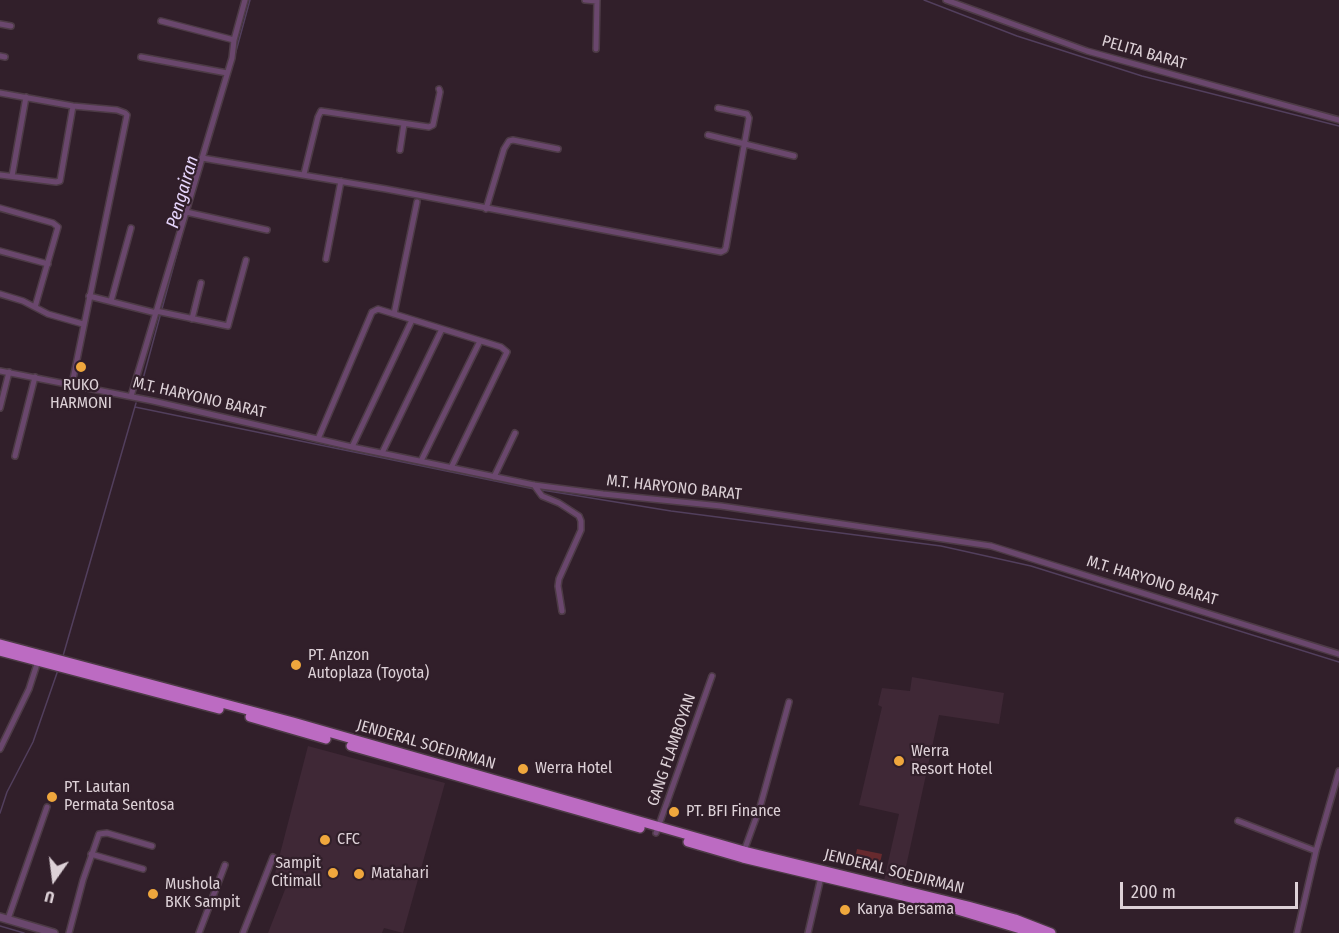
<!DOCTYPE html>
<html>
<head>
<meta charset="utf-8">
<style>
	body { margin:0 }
	#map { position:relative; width:1339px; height:933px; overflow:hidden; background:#311f2a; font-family:"Fira Sans Condensed",sans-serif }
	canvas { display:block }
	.north { position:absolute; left:24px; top:849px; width:60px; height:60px; -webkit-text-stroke:4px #311f2a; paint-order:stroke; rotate:194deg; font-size:16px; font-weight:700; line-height:24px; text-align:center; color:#ddd1d7 }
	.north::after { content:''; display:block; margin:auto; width:21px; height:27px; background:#ddd1d7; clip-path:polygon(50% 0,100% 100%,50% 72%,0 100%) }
	.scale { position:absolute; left:1120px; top:882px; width:178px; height:27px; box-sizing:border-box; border:3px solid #ddd1d7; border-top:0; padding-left:8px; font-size:18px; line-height:21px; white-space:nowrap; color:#ddd1d7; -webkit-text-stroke:4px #311f2a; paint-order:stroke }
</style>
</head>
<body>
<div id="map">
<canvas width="1339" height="933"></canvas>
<div class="north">U</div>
<div class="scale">200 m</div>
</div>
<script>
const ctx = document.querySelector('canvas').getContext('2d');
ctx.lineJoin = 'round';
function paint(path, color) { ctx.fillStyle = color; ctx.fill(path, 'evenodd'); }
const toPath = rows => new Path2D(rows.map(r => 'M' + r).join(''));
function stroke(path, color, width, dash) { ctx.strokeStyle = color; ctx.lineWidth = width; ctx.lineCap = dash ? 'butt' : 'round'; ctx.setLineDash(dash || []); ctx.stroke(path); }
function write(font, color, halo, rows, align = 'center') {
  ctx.font = font + ' "Fira Sans Condensed",sans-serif'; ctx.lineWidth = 4.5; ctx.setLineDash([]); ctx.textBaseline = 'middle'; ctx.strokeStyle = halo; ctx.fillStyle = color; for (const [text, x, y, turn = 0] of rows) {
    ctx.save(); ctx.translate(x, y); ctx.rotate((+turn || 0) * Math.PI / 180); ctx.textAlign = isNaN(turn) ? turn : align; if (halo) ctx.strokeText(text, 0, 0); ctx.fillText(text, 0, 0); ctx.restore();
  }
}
const built = toPath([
	[912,677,1004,693,999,724,939,715,902,885,884,880,899,814,859,805,882,707,878,705,882,688,910,691],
	[308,746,445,783,403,933,384,928,382,933,268,933,288,882,274,877]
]);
const green = toPath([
	[857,849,882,854,879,868,854,863]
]);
const stream = toPath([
	[924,0,1017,36,1142,76,1339,126],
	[235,55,250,0],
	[140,390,182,235],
	[135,407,534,489],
	[542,490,671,511,941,546,1031,566,1339,662],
	[63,656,136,403],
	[0,813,7,792,33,742,58,670],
	[0,926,24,933]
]);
const minor = toPath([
	[585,0,597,1],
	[946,0,1087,51,1339,120],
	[161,21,234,40],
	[0,24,11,26],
	[596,49,597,0],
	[0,56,5,57],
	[141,57,227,73],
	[0,93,73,106,117,110,125,113,127,115,72,384],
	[708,135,794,156],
	[400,150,404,124],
	[202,158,386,189,721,252,725,250,726,247,749,118,747,114,718,108],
	[304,174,318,117,321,111,429,127,433,125,440,92,439,89],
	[0,175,56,182,60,181,73,106],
	[12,176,26,97],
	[0,208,53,223,58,227,35,307],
	[486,209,504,149,509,141,513,140,558,149],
	[186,212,267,230],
	[0,251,48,264],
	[326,259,341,181],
	[0,294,23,301,48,314,83,324],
	[89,296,156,313],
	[111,301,131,228],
	[156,311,228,326,246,260],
	[394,314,417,202],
	[192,319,201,283],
	[0,371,153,401,352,447,534,485,603,494,721,506,991,546,1339,654],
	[131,396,232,58,234,40,245,0],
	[0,408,9,372],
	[318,439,372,312,378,309,501,347,507,352,451,468],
	[352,447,412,320],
	[382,453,442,329],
	[15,456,35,377],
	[421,461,480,341],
	[494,477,515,433],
	[534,485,542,496,559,503,579,516,581,521,581,530,559,579,558,586,562,611],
	[0,749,29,689,38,661],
	[1238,821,1316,851],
	[656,833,712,676],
	[744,851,760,807,789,702],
	[91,854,143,869],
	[8,919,47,807],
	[69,933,83,880,99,834,107,833,152,846],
	[199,933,225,865],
	[243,933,273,857],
	[808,933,821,877],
	[1297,933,1316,851,1339,771]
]);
const tertiary = toPath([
	[0,917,54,933]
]);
const trunk = toPath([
	[0,644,293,722,744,851,968,906,1015,919,1051,933],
	[0,651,219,709],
	[250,717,326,739],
	[351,746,640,828],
	[688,842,743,858,941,905,1034,933]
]);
const markers = [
	[81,367,6,"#efa73d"],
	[296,665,6,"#efa73d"],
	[899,761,6,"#efa73d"],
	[523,769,6,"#efa73d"],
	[52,797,6,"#efa73d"],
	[674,812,6,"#efa73d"],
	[325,840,6,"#efa73d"],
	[333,873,6,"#efa73d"],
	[359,874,6,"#efa73d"],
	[153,894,6,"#efa73d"],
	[845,910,6,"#efa73d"]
];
const streetNames = [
	["PELITA BARAT",1144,53,16],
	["M.T. HARYONO BARAT",199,398,13],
	["M.T. HARYONO BARAT",674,488,6],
	["M.T. HARYONO BARAT",1152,581,17],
	["JENDERAL SOEDIRMAN",426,745,16],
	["GANG FLAMBOYAN",672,750,-71],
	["JENDERAL SOEDIRMAN",894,872,14]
];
const poiNames = [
	["RUKO",81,386,"center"],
	["HARMONI",81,404,"center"],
	["PT. Anzon",308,656],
	["Autoplaza (Toyota)",308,674],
	["Werra",911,752],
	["Resort Hotel",911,770],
	["Werra Hotel",535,769],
	["PT. Lautan",64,788],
	["Permata Sentosa",64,806],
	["PT. BFI Finance",686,812],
	["CFC",337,840],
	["Sampit",321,864,"right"],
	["Citimall",321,882,"right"],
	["Matahari",371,874],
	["Mushola",165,885],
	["BKK Sampit",165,903],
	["Karya Bersama",857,910]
];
const waterNames = [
	["Pengairan",183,192,-74]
];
paint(built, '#3f2836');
paint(green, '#672a2e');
stroke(stream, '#523f5d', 1.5);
stroke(minor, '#4d3b46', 8);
stroke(tertiary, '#4d3b46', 10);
stroke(trunk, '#4d3b46', 12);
stroke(minor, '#6a476d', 5);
stroke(tertiary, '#6a476d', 7);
stroke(trunk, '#bc6bc2', 9);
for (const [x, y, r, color] of markers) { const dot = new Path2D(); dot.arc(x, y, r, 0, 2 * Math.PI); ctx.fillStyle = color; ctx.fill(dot); stroke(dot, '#311f2a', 2); }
write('16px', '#ddd1d7', '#311f2a', streetNames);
write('16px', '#ddd1d7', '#311f2a', poiNames, 'left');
write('italic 18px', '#e6d5fb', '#311f2a', waterNames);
</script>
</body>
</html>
